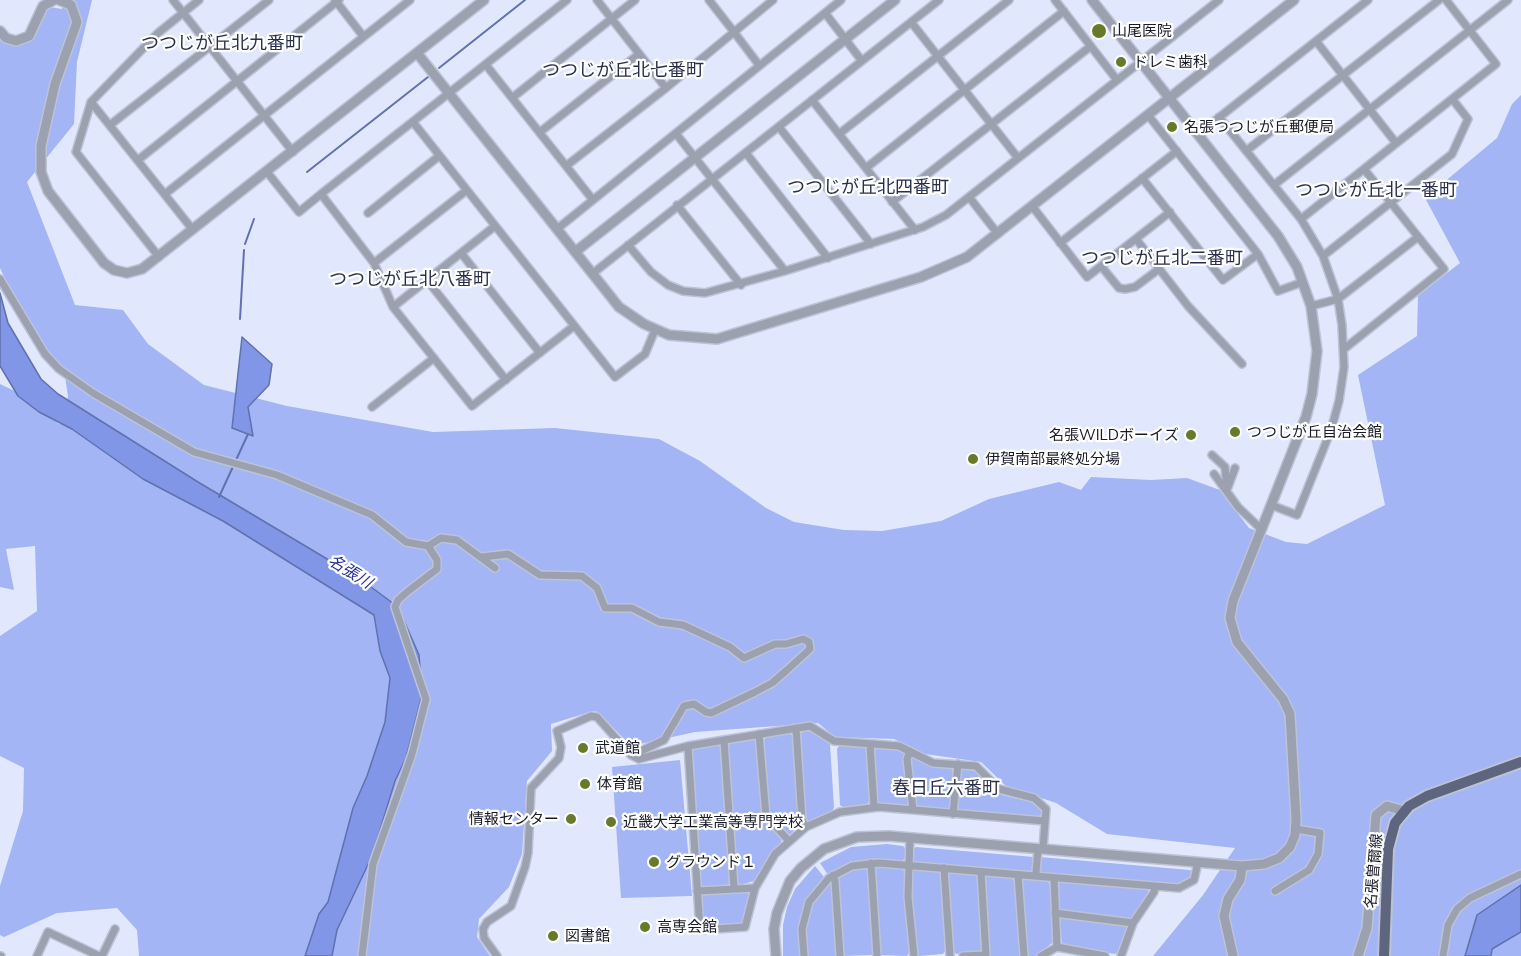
<!DOCTYPE html>
<html>
<head>
<meta charset="utf-8">
<style>
	body { margin:0 }
	canvas { display:block; background:#e1e8fe }
</style>
</head>
<body>
<canvas width="1521" height="956"></canvas>
<script>
const ctx = document.querySelector('canvas').getContext('2d');
ctx.lineJoin = 'round';
function paint(path, color) { ctx.fillStyle = color; ctx.fill(path, 'evenodd'); }
const toPath = rows => new Path2D(rows.map(r => 'M' + r).join(''));
function stroke(path, color, width, dash) { ctx.strokeStyle = color; ctx.lineWidth = width; ctx.lineCap = dash ? 'butt' : 'round'; ctx.setLineDash(dash || []); ctx.stroke(path); }
function write(font, color, halo, rows, align = 'center') {
  ctx.font = font + ' Mulish,"Noto Sans JP",sans-serif'; ctx.lineWidth = 4.5; ctx.setLineDash([]); ctx.textBaseline = 'middle'; ctx.strokeStyle = halo; ctx.fillStyle = color; for (const [text, x, y, turn = 0] of rows) {
    ctx.save(); ctx.translate(x, y); ctx.rotate((+turn || 0) * Math.PI / 180); ctx.textAlign = isNaN(turn) ? turn : align; if (halo) ctx.strokeText(text, 0, 0); ctx.fillText(text, 0, 0); ctx.restore();
  }
}
const green = toPath([
	[63,0,92,0,77,62,74,124,27,182,75,305,123,310,148,344,204,385,287,406,433,432,555,428,659,439,700,461,766,508,794,522,844,530,882,531,941,521,989,499,1059,482,1081,490,1091,477,1151,480,1187,478,1220,490,1249,528,1286,542,1307,544,1385,505,1358,375,1417,336,1418,295,1460,263,1425,198,1497,138,1512,104,1521,95,1521,956,1153,956,1203,895,1235,848,1107,834,1056,803,1006,786,981,762,925,754,894,739,835,737,818,723,695,732,631,746,598,712,593,711,551,724,552,751,527,781,522,854,509,887,479,919,477,937,490,956,139,956,137,930,117,908,57,913,4,937,0,935,0,886,23,811,24,768,0,756,0,636,37,611,35,546,6,549,14,590,0,587,0,384,25,396,59,424,63,418,68,396,64,370,60,363,34,342,0,268,0,38,15,45,24,44,33,39,44,13,50,7,62,9],
	[807,729,827,739,830,744,834,807,832,812,809,822,804,819,799,735],
	[789,733,793,736,799,824,791,834,786,834,769,814,764,740,766,737],
	[753,738,757,741,762,813,781,838,781,843,765,863,754,881,740,885,736,882,728,747,730,743],
	[717,744,721,748,730,882,727,886,704,888,700,884,692,753,694,748],
	[840,745,864,747,867,750,870,801,867,804,844,808,840,805,837,749],
	[877,748,899,749,904,752,910,799,906,806,880,804,877,801,873,751],
	[914,757,932,766,950,767,953,771,951,807,947,810,919,808,916,804,910,760],
	[680,760,692,896,621,898,612,767],
	[963,768,979,772,989,785,1002,795,1035,803,1040,807,1042,814,1038,818,960,811,957,807,960,771],
	[887,844,903,846,906,849,905,858,901,862,860,861,828,875,820,863,851,847],
	[916,847,1034,857,1033,873,915,863,911,859,912,850],
	[1040,857,1190,870,1193,873,1190,879,1180,885,1038,873],
	[815,866,824,877,813,890,803,906,798,931,801,956,783,956,783,925,787,907,795,889],
	[865,866,868,869,873,955,843,956,838,912,839,878,841,873],
	[878,866,902,868,904,871,909,953,907,956,879,955,874,869],
	[914,869,937,871,941,875,945,951,943,954,919,956,916,953,911,908,911,873],
	[951,872,974,874,977,877,982,949,979,952,956,954,952,950,947,875],
	[987,875,1011,877,1014,881,1021,956,989,956,984,879],
	[1024,878,1046,880,1050,884,1053,942,1037,956,1028,956,1025,948,1020,882],
	[1059,880,1147,888,1149,893,1134,917,1129,920,1061,911,1058,907,1056,884],
	[828,882,832,884,837,956,807,956,806,921,812,902],
	[746,891,749,895,744,920,740,924,706,926,703,923,701,897,704,893],
	[1062,917,1125,926,1127,929,1120,951,1115,954,1063,946,1058,921]
]);
const water = toPath([
	[0,293,8,323,41,379,58,394,198,482,359,578,398,607,419,655,422,695,406,758,395,781,372,856,337,930,332,956,305,956,319,914,328,902,353,808,367,776,385,722,390,678,380,651,374,615,223,521,143,479,72,429,39,412,18,396,0,366,0,293],
	[242,337,272,364,269,385,248,407,253,436,232,428,242,337],
	[1521,885,1521,932,1492,949,1491,956,1465,956,1477,915,1521,885]
]);
const stream = toPath([
	[439,68,525,0],
	[307,172,428,77],
	[245,244,254,219],
	[240,319,244,250],
	[219,497,248,434]
]);
const minor = toPath([
	[173,0,293,152],
	[335,0,363,36],
	[567,0,321,194,374,263,393,307,472,406,574,326],
	[597,0,666,88,734,32,709,0],
	[1055,0,1117,80],
	[825,13,862,61],
	[911,22,1018,158],
	[1316,41,1396,143],
	[486,65,593,200],
	[759,65,734,32,773,0],
	[512,98,635,0],
	[812,100,915,230],
	[91,102,158,33,199,0],
	[1148,115,1258,254,1278,291,1303,282],
	[1219,117,1301,219,1323,256,1338,299,1342,325,1344,367,1339,401,1331,430,1297,515,1271,505],
	[413,122,615,377,645,354,655,330],
	[110,125,269,0],
	[779,127,871,244],
	[540,132,639,54],
	[839,134,1009,0],
	[1198,134,1368,0],
	[677,135,785,271],
	[1246,151,1439,0],
	[746,153,828,258],
	[138,160,339,0],
	[566,166,666,88],
	[866,168,1064,11],
	[267,172,299,212,321,194],
	[1142,178,1223,280,1258,254],
	[1274,185,1508,0],
	[165,194,410,0],
	[969,197,998,234],
	[892,202,1091,46],
	[677,205,741,285],
	[1032,206,1087,277,1170,212],
	[368,213,439,156],
	[1301,219,1496,64,1446,0],
	[557,229,841,0],
	[1136,239,1188,306,1242,364],
	[1060,243,1177,151],
	[628,245,651,272,668,285,683,291,705,293,785,271,923,227,946,215,1219,0],
	[461,253,540,353],
	[1323,256,1452,154,1468,119,1453,100],
	[159,257,76,152,91,102,193,230],
	[374,263,467,190],
	[1101,266,1119,288,1125,289,1135,287,1159,269],
	[592,274,939,0],
	[0,279,45,354,59,369,93,393,194,452,277,475,372,515,406,542,428,546,437,560,437,569,407,592,398,600,395,607,426,699,412,754,373,864,362,956],
	[427,280,506,380],
	[1311,306,1338,299,1418,237],
	[393,307,495,226],
	[1344,349,1444,269,1364,169],
	[372,407,434,358],
	[1212,455,1225,467,1227,490],
	[1214,474,1238,507,1261,529],
	[1228,487,1235,468],
	[428,546,441,538,457,540,495,568],
	[482,557,508,554,540,575,582,576,597,588,605,608,632,608,659,622,683,625,730,647,744,658,775,644,786,644,803,639,809,642,810,649,787,670,772,683,755,692,711,713,706,712,694,704,684,706,664,740,641,751,637,758],
	[796,728,802,820,806,827],
	[759,734,766,816,788,840],
	[724,740,734,888],
	[870,744,874,807],
	[688,746,700,930,745,927,755,888,775,854,806,827,840,812,879,807,1045,821],
	[910,751,907,759,913,810],
	[953,814,958,764],
	[910,838,908,897,914,956],
	[871,863,877,956],
	[944,868,950,956],
	[981,872,986,956],
	[1036,873,1038,849],
	[833,875,835,881,840,956],
	[1018,875,1024,956],
	[1054,878,1057,947],
	[697,891,755,888],
	[1275,891,1309,870,1318,854,1320,833,1296,829],
	[1055,913,1133,923],
	[0,956,1,956],
	[37,956,48,932,99,956],
	[102,956,115,929],
	[497,956,484,938,483,929,487,922,511,906,525,867,528,853,531,788,559,758,561,747,557,731,591,716,597,717,631,755,639,759,688,746,810,726,834,741,899,746,933,763,976,766,999,789,1034,798,1046,809,1043,849],
	[804,956,802,929,809,902,829,878,852,866,879,863,1179,888,1194,880,1198,862],
	[963,956,986,955],
	[1041,956,1057,947,1105,956],
	[1121,956,1133,923,1154,892,1155,886],
	[1443,956,1448,925,1457,909,1470,898,1521,874]
]);
const tertiary = toPath([
	[59,0,71,5,77,22,55,84,41,146,41,172,48,191,104,263,114,270,127,273,142,269,484,0],
	[0,31,6,38,16,41,29,36,43,6,54,0],
	[417,53,619,307,644,324,669,335,717,339,921,277,967,257,1294,0],
	[575,252,895,0],
	[776,956,774,929,777,913,790,881,801,868,824,849,857,837,889,836,1242,866,1264,864,1279,858,1290,847,1295,835,1296,819,1290,714,1283,699,1237,642,1230,618,1233,601,1306,417,1312,394,1317,351,1311,306,1297,267,1278,236,1092,0],
	[1233,956,1224,916,1228,899,1240,880,1242,866],
	[1358,956,1367,928,1376,815,1387,806,1404,811]
]);
const primary = toPath([
	[1384,956,1388,849,1395,823,1409,806,1427,796,1521,762]
]);
const markers = [
	[1099,31,8,"#677a2a"],
	[1121,62,6,"#677a2a"],
	[1172,127,6,"#677a2a"],
	[1235,432,6,"#677a2a"],
	[1191,435,6,"#677a2a"],
	[973,459,6,"#677a2a"],
	[583,748,6,"#677a2a"],
	[585,784,6,"#677a2a"],
	[571,819,6,"#677a2a"],
	[611,822,6,"#677a2a"],
	[654,862,6,"#677a2a"],
	[645,927,6,"#677a2a"],
	[553,936,6,"#677a2a"]
];
const poiNames = [
	["山尾医院",1112,31],
	["ドレミ歯科",1133,62],
	["名張つつじが丘郵便局",1184,127],
	["つつじが丘自治会館",1247,432],
	["名張WILDボーイズ",1179,435,"right"],
	["伊賀南部最終処分場",985,459],
	["武道館",595,748],
	["体育館",597,784],
	["情報センター",559,819,"right"],
	["近畿大学工業高等専門学校",623,822],
	["グラウンド１",666,862],
	["高専会館",657,927],
	["図書館",565,936]
];
const streetNames = [
	["名張曽爾線",1374,871,-85]
];
const waterNames = [
	["名張川",350,572,32]
];
const quarterNames = [
	["つつじが丘北九番町",222,44],
	["つつじが丘北七番町",623,71],
	["つつじが丘北四番町",868,188],
	["つつじが丘北一番町",1376,191],
	["つつじが丘北二番町",1162,259],
	["つつじが丘北八番町",410,280],
	["春日丘六番町",946,789]
];
paint(green, '#a3b5f4');
paint(water, '#8196e6');
stroke(water, '#6171ad', 1.5);
stroke(stream, '#6171ad', 2);
stroke(minor, '#bdc3d7', 10);
stroke(tertiary, '#bdc3d7', 12);
stroke(primary, '#bdc3d7', 14);
stroke(minor, '#9ca1b0', 7);
stroke(tertiary, '#9ca1b0', 9);
stroke(primary, '#5e657f', 10);
for (const [x, y, r, color] of markers) { const dot = new Path2D(); dot.arc(x, y, r, 0, 2 * Math.PI); ctx.fillStyle = color; ctx.fill(dot); stroke(dot, '#fff', 2); }
write('15px', '#171a27', '#fff', poiNames, 'left');
write('15px', '#171a27', '#fff', streetNames);
write('italic 16px', '#27328e', '#fff', waterNames);
write('18px', '#282f4b', '#fff', quarterNames);
</script>
</body>
</html>
